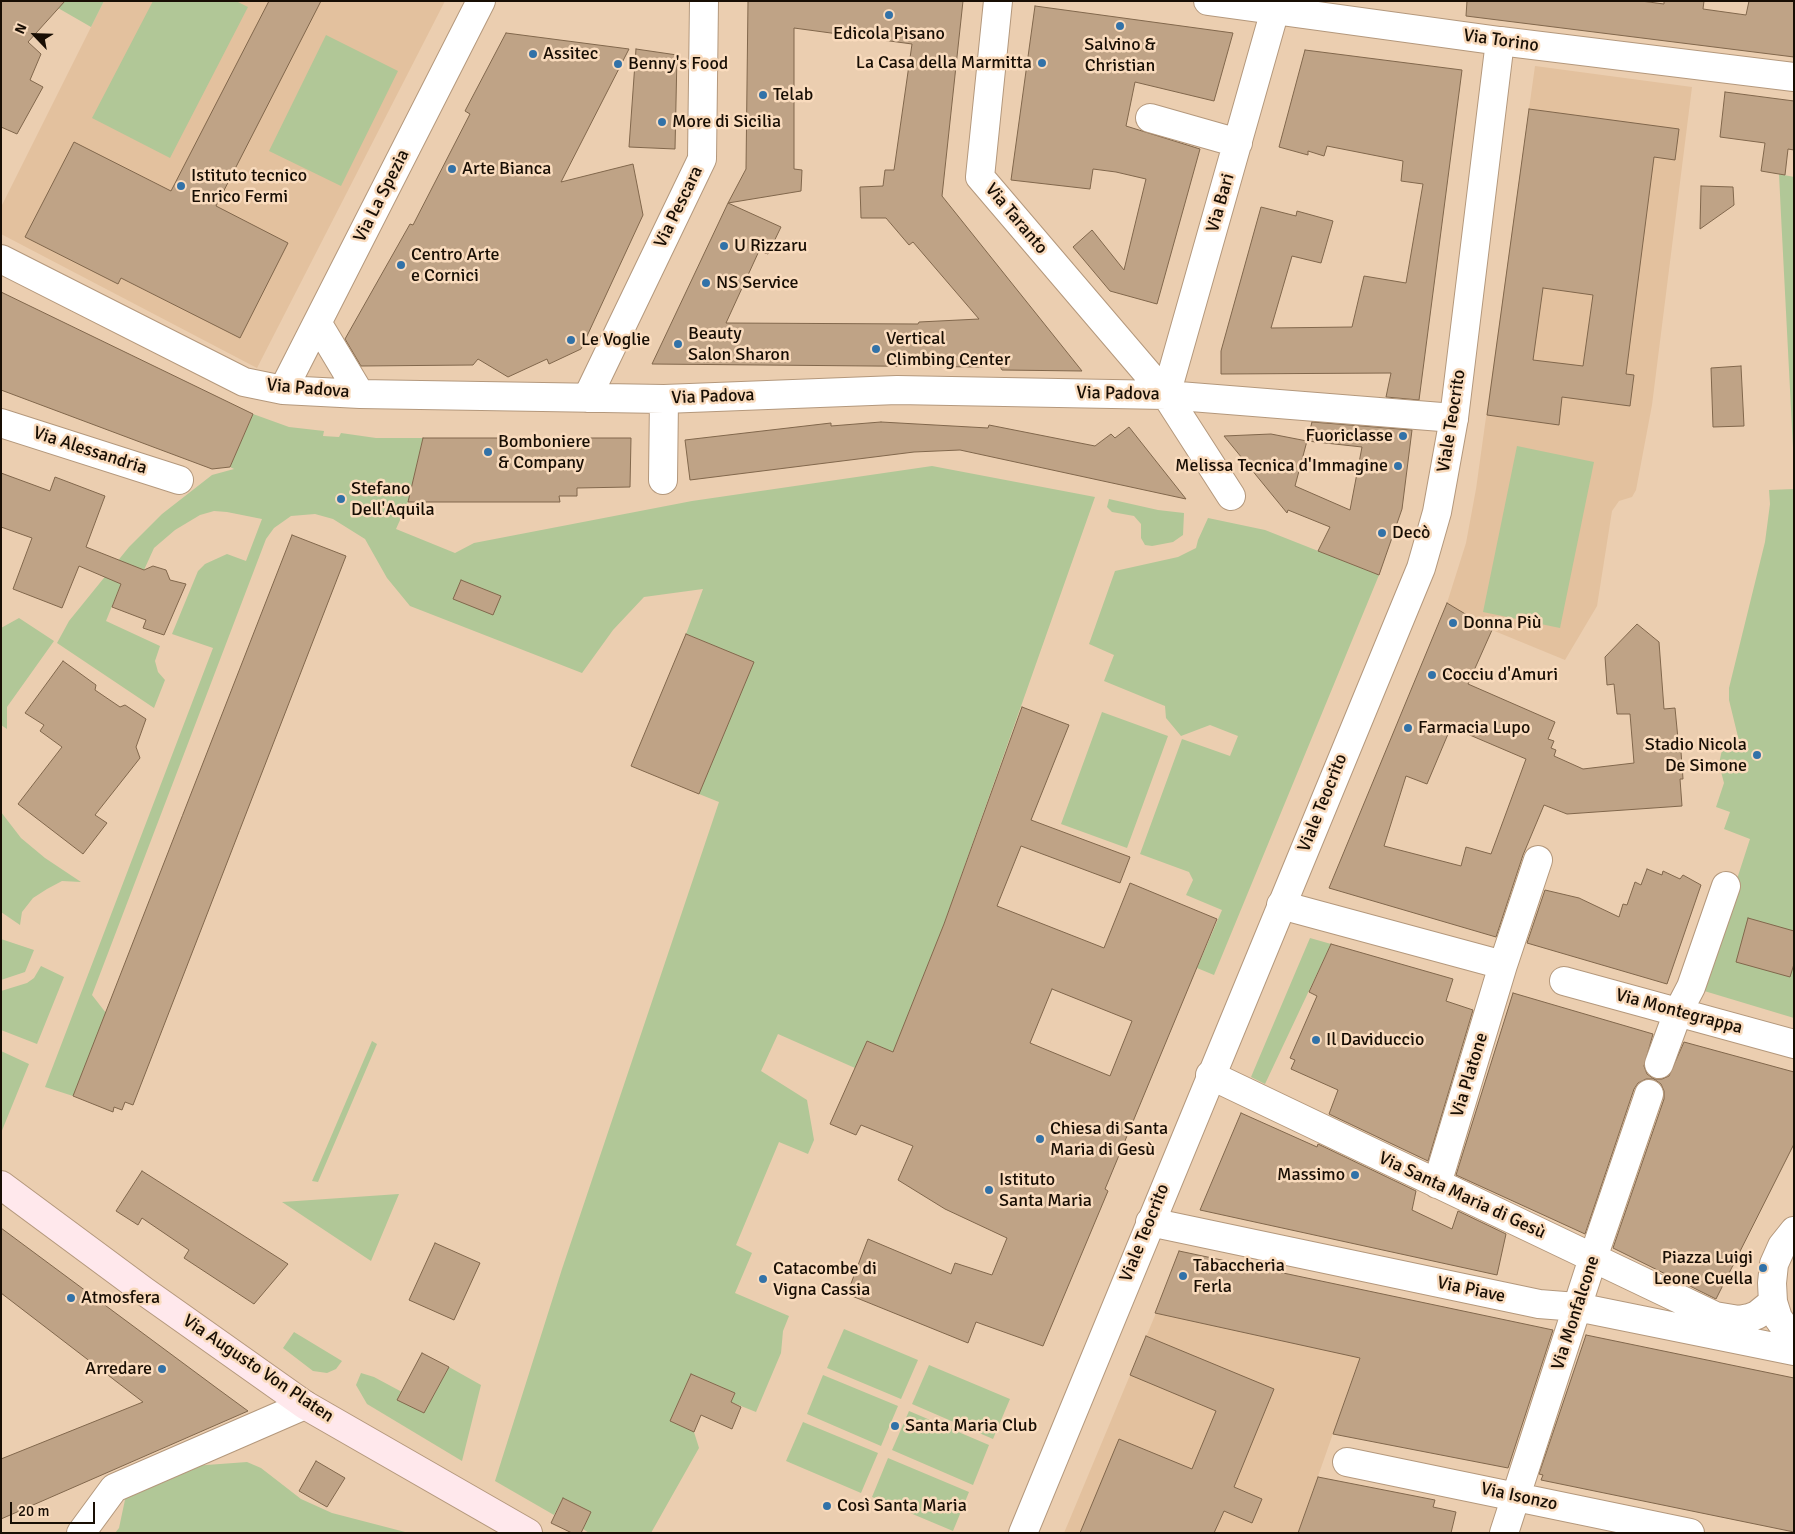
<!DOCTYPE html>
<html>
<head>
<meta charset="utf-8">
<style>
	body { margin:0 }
	#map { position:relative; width:1795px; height:1534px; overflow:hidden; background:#ebceb0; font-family:Signika,sans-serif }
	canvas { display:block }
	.frame { position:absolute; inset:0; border:2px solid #180e04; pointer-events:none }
	.north { position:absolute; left:10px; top:10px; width:50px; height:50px; -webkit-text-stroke:4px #f9dbbd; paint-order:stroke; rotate:294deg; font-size:14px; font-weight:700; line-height:20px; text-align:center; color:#180e04 }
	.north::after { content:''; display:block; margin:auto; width:18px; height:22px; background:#180e04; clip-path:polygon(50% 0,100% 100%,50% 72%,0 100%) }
	.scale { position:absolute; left:10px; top:1502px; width:85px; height:22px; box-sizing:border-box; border:2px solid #180e04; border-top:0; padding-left:6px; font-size:15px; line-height:18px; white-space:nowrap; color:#180e04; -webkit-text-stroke:4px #f9dbbd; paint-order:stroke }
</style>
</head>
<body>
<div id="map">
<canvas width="1795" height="1534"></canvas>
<div class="frame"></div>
<div class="north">N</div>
<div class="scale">20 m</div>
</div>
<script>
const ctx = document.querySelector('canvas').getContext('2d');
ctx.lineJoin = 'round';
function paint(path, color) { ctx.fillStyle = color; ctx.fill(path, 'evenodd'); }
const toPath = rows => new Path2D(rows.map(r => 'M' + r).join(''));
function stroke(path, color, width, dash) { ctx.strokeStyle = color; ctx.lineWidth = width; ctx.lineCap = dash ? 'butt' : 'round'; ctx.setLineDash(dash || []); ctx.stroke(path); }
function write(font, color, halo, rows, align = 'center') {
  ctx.font = font + ' Signika,sans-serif'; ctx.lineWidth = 5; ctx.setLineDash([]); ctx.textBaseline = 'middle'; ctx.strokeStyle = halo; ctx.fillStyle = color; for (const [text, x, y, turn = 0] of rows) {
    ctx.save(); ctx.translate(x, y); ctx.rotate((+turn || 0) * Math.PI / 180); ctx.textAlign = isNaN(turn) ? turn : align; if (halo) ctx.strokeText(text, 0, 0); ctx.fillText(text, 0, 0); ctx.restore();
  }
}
const built = toPath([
	[104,1,445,1,257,368,1,234,1,207],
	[1535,66,1692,87,1652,405,1636,490,1632,497,1619,501,1612,511,1597,606,1565,660,1492,630,1447,603,1466,543,1476,489],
	[1156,1313,1360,1357,1298,1533,1064,1533]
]);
const green = toPath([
	[64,1,104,1,91,27,58,8],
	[153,1,236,1,248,7,170,158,92,118],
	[326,35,398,71,341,186,269,151],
	[1779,174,1794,177,1794,467,1781,215],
	[253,414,289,427,324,431,323,436,339,437,341,433,376,438,423,438,408,502,396,529,455,553,474,543,692,501,932,466,1095,497,944,924,893,1052,867,1041,855,1068,778,1034,761,1071,807,1100,814,1140,808,1154,779,1142,736,1245,752,1253,735,1293,789,1316,783,1331,781,1353,756,1412,731,1402,735,1393,691,1374,670,1421,694,1432,699,1448,651,1533,589,1533,583,1529,591,1512,563,1498,554,1515,495,1481,562,1269,719,802,699,794,753,662,686,634,703,589,644,597,613,630,582,673,410,606,387,578,365,539,333,519,315,514,291,516,274,528,266,539,92,995,106,1013,73,1096,45,1087,213,648,172,634,198,571,205,564,227,554,246,561,262,519,227,512,214,511,200,515,175,530,154,548,144,570,125,563,117,582,121,584,106,621,160,646,155,661,158,672,165,680,154,708,57,643,69,621,129,547,162,514,212,475,234,469,230,467],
	[1517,446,1594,462,1560,628,1483,612],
	[1794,489,1794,1018,1701,990,1750,839,1724,829,1730,812,1716,807,1724,783,1719,764,1723,745,1739,741,1729,700,1729,688,1765,542,1770,504,1769,490],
	[1109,499,1158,510,1184,513,1183,535,1173,542,1152,546,1145,545,1141,538,1141,524,1134,516,1112,512,1107,507],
	[1208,518,1265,530,1379,575,1214,975,1197,968,1222,910,1186,895,1193,880,1189,872,1140,854,1182,739,1230,756,1238,736,1210,725,1181,736,1166,718,1165,706,1104,681,1114,655,1089,644,1115,571,1178,557,1196,548,1198,540],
	[19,618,54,641,7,707,7,729,1,725,1,628],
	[1102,712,1168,736,1127,848,1061,824],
	[1,812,21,838,45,858,81,882,62,881,47,889,33,898,22,912,20,925,1,912],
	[1310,938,1331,944,1265,1084,1251,1077],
	[1,939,34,950,25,972,1,980],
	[41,966,64,977,37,1044,1,1030,1,991,27,983,34,978],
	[372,1041,377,1044,318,1182,312,1181],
	[1,1051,29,1064,1,1133],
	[399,1194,371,1261,282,1202],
	[844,1329,918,1360,901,1399,827,1368],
	[294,1332,342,1361,336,1369,327,1373,313,1371,283,1348],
	[929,1365,1010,1399,993,1439,912,1404],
	[449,1367,481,1385,462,1461,367,1404,356,1385,361,1373,374,1377,402,1392,398,1400,424,1413],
	[823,1375,898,1406,881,1446,807,1414],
	[909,1411,989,1445,973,1485,892,1450],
	[803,1422,878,1453,861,1493,786,1461],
	[888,1458,969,1492,953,1531,872,1497],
	[247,1462,261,1468,301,1499,332,1513,409,1533,115,1533,119,1528,126,1495,193,1466]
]);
const building = toPath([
	[1,1,65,1,28,42,41,54,30,80,43,87,17,134,1,127,1,1],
	[269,1,321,1,216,206,288,243,240,338,121,278,118,284,25,237,74,142,171,191,269,1],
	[748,1,963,1,942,196,1082,371,1002,370,997,361,982,367,652,364,728,203,781,227,768,254,759,251,726,323,918,324,919,322,979,319,913,242,909,245,886,218,861,218,860,187,883,186,885,170,894,170,912,44,794,28,794,169,802,170,801,191,728,203,746,169,748,1],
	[1467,1,1641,1,1664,4,1664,1,1704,1,1703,9,1746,15,1749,1,1794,1,1794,57,1466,16,1467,1],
	[1035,6,1233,33,1214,101,1135,82,1126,126,1200,149,1157,304,1110,291,1073,247,1092,230,1124,270,1146,179,1116,172,1093,169,1090,189,1011,180,1035,6],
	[506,33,629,49,561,182,633,164,643,215,581,349,549,364,547,359,508,377,478,359,473,365,361,366,345,339,410,224,413,225,470,114,465,111,506,33],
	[636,49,677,55,675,149,629,147,636,49],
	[1305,50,1462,70,1419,400,1386,397,1391,373,1221,374,1221,351,1261,207,1296,216,1297,211,1333,221,1321,263,1292,256,1271,328,1352,327,1364,276,1406,283,1423,184,1401,181,1403,161,1327,146,1324,156,1308,151,1308,155,1279,147,1305,50],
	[1725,92,1794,101,1794,150,1788,149,1785,175,1761,171,1765,143,1720,137,1725,92],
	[1529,109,1679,129,1675,160,1654,157,1626,374,1634,375,1630,406,1562,397,1559,425,1487,415,1529,109],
	[1543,288,1593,295,1583,366,1533,360,1543,288],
	[1701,186,1733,187,1734,205,1700,229,1701,186],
	[1,292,253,414,230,467,212,469,1,390,1,292],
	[1741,366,1744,426,1713,427,1711,368,1741,366],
	[881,422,988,428,989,425,1095,446,1111,434,1115,438,1129,427,1186,499,960,450,914,452,690,480,685,440,831,423,831,426,881,422],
	[1312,422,1412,430,1402,509,1379,575,1318,551,1330,527,1288,510,1287,513,1224,436,1271,434,1307,441,1295,486,1350,510,1362,447,1307,441,1312,422],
	[423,438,631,438,630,487,577,488,577,496,559,496,560,502,408,502,423,438],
	[1,473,50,491,55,477,105,496,86,547,144,570,153,566,166,570,170,580,186,584,164,635,143,628,146,620,112,607,121,584,79,566,62,608,13,589,32,538,1,527,1,473],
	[292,535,346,556,133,1105,125,1102,122,1110,114,1107,113,1112,73,1096,292,535],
	[461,580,501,596,493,615,453,599,461,580],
	[1447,603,1492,630,1468,684,1555,722,1548,739,1554,741,1551,748,1556,750,1554,756,1583,769,1634,763,1630,714,1617,714,1614,684,1607,685,1605,657,1637,624,1659,642,1664,709,1675,708,1678,739,1680,738,1683,779,1680,779,1682,806,1567,814,1544,805,1523,855,1496,937,1329,888,1447,603],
	[1451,727,1526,759,1491,854,1466,847,1461,866,1384,846,1406,776,1427,784,1451,727],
	[686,634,754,662,699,794,631,766,686,634],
	[63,661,96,685,95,690,120,707,125,705,146,719,136,747,140,758,95,815,107,823,83,854,18,804,62,747,40,731,44,725,25,713,63,661],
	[1022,707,1069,725,1031,820,1130,857,1120,883,1021,846,997,906,1104,948,1130,883,1217,919,1105,1189,1108,1191,1043,1346,976,1322,968,1343,847,1294,868,1239,951,1274,955,1263,992,1275,1007,1238,945,1209,898,1180,913,1146,861,1125,856,1135,830,1124,867,1041,893,1052,944,924,1022,707],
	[1052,989,1132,1021,1110,1076,1030,1043,1052,989],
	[1647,869,1662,875,1663,871,1680,879,1683,875,1701,885,1667,984,1527,943,1545,890,1579,898,1619,917,1623,904,1627,905,1635,882,1641,885,1647,869],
	[1748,918,1794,931,1794,964,1790,977,1736,962,1748,918],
	[1331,944,1453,979,1446,1001,1473,1010,1428,1161,1329,1114,1338,1090,1291,1069,1295,1060,1290,1058,1317,996,1309,992,1331,944],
	[1513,993,1653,1034,1644,1066,1647,1074,1654,1079,1662,1079,1669,1076,1684,1042,1794,1072,1794,1144,1716,1299,1613,1248,1664,1099,1664,1091,1661,1084,1654,1079,1646,1079,1638,1083,1634,1089,1585,1234,1456,1175,1513,993],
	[1241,1113,1317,1147,1318,1144,1416,1191,1412,1210,1452,1229,1458,1211,1506,1234,1497,1275,1200,1210,1241,1113],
	[142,1171,288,1264,254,1304,184,1258,189,1250,142,1218,138,1225,116,1211,142,1171],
	[1,1228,218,1389,248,1411,1,1519,1,1459,143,1402,1,1293,1,1228],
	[435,1243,480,1263,454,1320,409,1300,435,1243],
	[1179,1251,1553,1330,1508,1468,1333,1434,1360,1358,1155,1313,1179,1251],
	[1586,1335,1794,1378,1794,1532,1541,1480,1543,1475,1539,1474,1586,1335],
	[1146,1336,1274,1389,1234,1487,1262,1499,1252,1523,1224,1511,1214,1533,1080,1533,1119,1439,1192,1469,1216,1411,1130,1375,1146,1336],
	[422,1353,449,1367,424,1413,397,1400,422,1353],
	[691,1374,735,1393,731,1402,741,1407,732,1429,701,1415,694,1432,670,1421,691,1374],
	[316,1461,345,1478,327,1507,299,1491,316,1461],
	[1318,1477,1435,1500,1433,1507,1456,1512,1451,1533,1298,1533,1318,1477],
	[563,1498,591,1512,581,1533,572,1533,551,1523,563,1498]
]);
const minor = toPath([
	[998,1,980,177,1166,395,1231,496],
	[1500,41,1794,77],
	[1150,118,1238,143],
	[1,259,244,382,283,390,360,394,664,399,897,390,1166,395,1454,418],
	[318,324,360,394],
	[283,390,481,1],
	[1166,395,1275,10],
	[587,398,702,159,704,1],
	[1,423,179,480],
	[663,480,664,399],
	[1281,905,1503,965],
	[1564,981,1794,1044],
	[1659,1064,1678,1012,1691,987,1726,886],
	[1210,1075,1715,1316,1739,1320,1749,1318,1757,1315,1773,1302],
	[1437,1184,1503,965,1538,860],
	[1150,1222,1539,1304,1577,1307,1794,1351],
	[1794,1231,1782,1246,1774,1264,1772,1283,1773,1302,1778,1318,1794,1340],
	[1347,1462,1690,1533],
	[81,1533,114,1488,305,1405],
	[1504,1533,1593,1258,1649,1094]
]);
const tertiary = toPath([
	[1023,1533,1421,568,1437,512,1454,418,1500,41,1208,1]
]);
const secondary = toPath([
	[1,1185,144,1291,305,1405,528,1533]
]);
const markers = [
	[889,15,5,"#3272a8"],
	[1120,26,5,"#3272a8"],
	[533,54,5,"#3272a8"],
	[1042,63,5,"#3272a8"],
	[618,64,5,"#3272a8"],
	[763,95,5,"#3272a8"],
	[662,122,5,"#3272a8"],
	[452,169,5,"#3272a8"],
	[181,186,5,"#3272a8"],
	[724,246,5,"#3272a8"],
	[401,265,5,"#3272a8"],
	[706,283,5,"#3272a8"],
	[571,340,5,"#3272a8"],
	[678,344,5,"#3272a8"],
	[876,349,5,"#3272a8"],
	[1403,436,5,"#3272a8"],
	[488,452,5,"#3272a8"],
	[1398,466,5,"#3272a8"],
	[341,499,5,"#3272a8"],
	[1382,533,5,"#3272a8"],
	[1453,623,5,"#3272a8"],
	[1432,675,5,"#3272a8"],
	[1408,728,5,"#3272a8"],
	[1757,755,5,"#3272a8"],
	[1316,1040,5,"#3272a8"],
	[1040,1139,5,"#3272a8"],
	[1355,1175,5,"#3272a8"],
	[989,1190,5,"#3272a8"],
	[1763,1268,5,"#3272a8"],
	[1183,1276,5,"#3272a8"],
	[763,1279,5,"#3272a8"],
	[71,1298,5,"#3272a8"],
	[162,1369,5,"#3272a8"],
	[895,1426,5,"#3272a8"],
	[827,1506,5,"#3272a8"]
];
const poiNames = [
	["Edicola Pisano",889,34,"center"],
	["Salvino &",1120,45,"center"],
	["Christian",1120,66,"center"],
	["Assitec",543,54],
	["La Casa della Marmitta",1032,63,"right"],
	["Benny's Food",628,64],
	["Telab",773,95],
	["More di Sicilia",672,122],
	["Arte Bianca",462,169],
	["Istituto tecnico",191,176],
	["Enrico Fermi",191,197],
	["U Rizzaru",734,246],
	["Centro Arte",411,255],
	["e Cornici",411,276],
	["NS Service",716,283],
	["Beauty",688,334],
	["Salon Sharon",688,355],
	["Vertical",886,339],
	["Climbing Center",886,360],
	["Le Voglie",581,340],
	["Fuoriclasse",1393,436,"right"],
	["Bomboniere",498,442],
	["& Company",498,463],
	["Melissa Tecnica d'Immagine",1388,466,"right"],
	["Stefano",351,489],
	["Dell'Aquila",351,510],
	["Decò",1392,533],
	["Donna Più",1463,623],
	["Cocciu d'Amuri",1442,675],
	["Farmacia Lupo",1418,728],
	["Stadio Nicola",1747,745,"right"],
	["De Simone",1747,766,"right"],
	["Il Daviduccio",1326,1040],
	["Chiesa di Santa",1050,1129],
	["Maria di Gesù",1050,1150],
	["Massimo",1345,1175,"right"],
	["Istituto",999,1180],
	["Santa Maria",999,1201],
	["Piazza Luigi",1753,1258,"right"],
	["Leone Cuella",1753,1279,"right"],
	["Tabaccheria",1193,1266],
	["Ferla",1193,1287],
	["Catacombe di",773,1269],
	["Vigna Cassia",773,1290],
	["Atmosfera",81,1298],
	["Arredare",152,1369,"right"],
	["Santa Maria Club",905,1426],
	["Così Santa Maria",837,1506]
];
const streetNames = [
	["Via Torino",1501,41,8],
	["Via La Spezia",382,196,-63],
	["Via Bari",1221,203,-74],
	["Via Pescara",679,207,-64],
	["Via Taranto",1016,219,50],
	["Via Padova",308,389,5],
	["Via Padova",1118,394,1],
	["Via Padova",713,397,-2],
	["Viale Teocrito",1452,421,-81],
	["Via Alessandria",90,451,18],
	["Viale Teocrito",1323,803,-68],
	["Via Montegrappa",1679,1012,15],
	["Via Platone",1470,1075,-73],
	["Via Santa Maria di Gesù",1462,1196,25],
	["Viale Teocrito",1145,1233,-68],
	["Via Piave",1471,1290,12],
	["Via Monfalcone",1576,1313,-72],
	["Via Augusto Von Platen",258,1369,34],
	["Via Isonzo",1519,1497,12]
];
paint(built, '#e3c19e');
paint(green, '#b1c797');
paint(building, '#bfa386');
stroke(building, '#81674c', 1);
stroke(minor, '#b4987c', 30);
stroke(tertiary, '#b4987c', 30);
stroke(secondary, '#b4987c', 30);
stroke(minor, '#fff', 28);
stroke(tertiary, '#fff', 28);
stroke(secondary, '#ffe8ec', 28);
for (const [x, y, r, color] of markers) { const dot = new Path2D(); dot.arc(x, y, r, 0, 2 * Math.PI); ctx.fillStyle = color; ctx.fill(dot); stroke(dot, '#f9dbbd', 2); }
write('18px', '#180e04', '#f9dbbd', poiNames, 'left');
write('18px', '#180e04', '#f9dbbd', streetNames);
</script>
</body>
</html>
